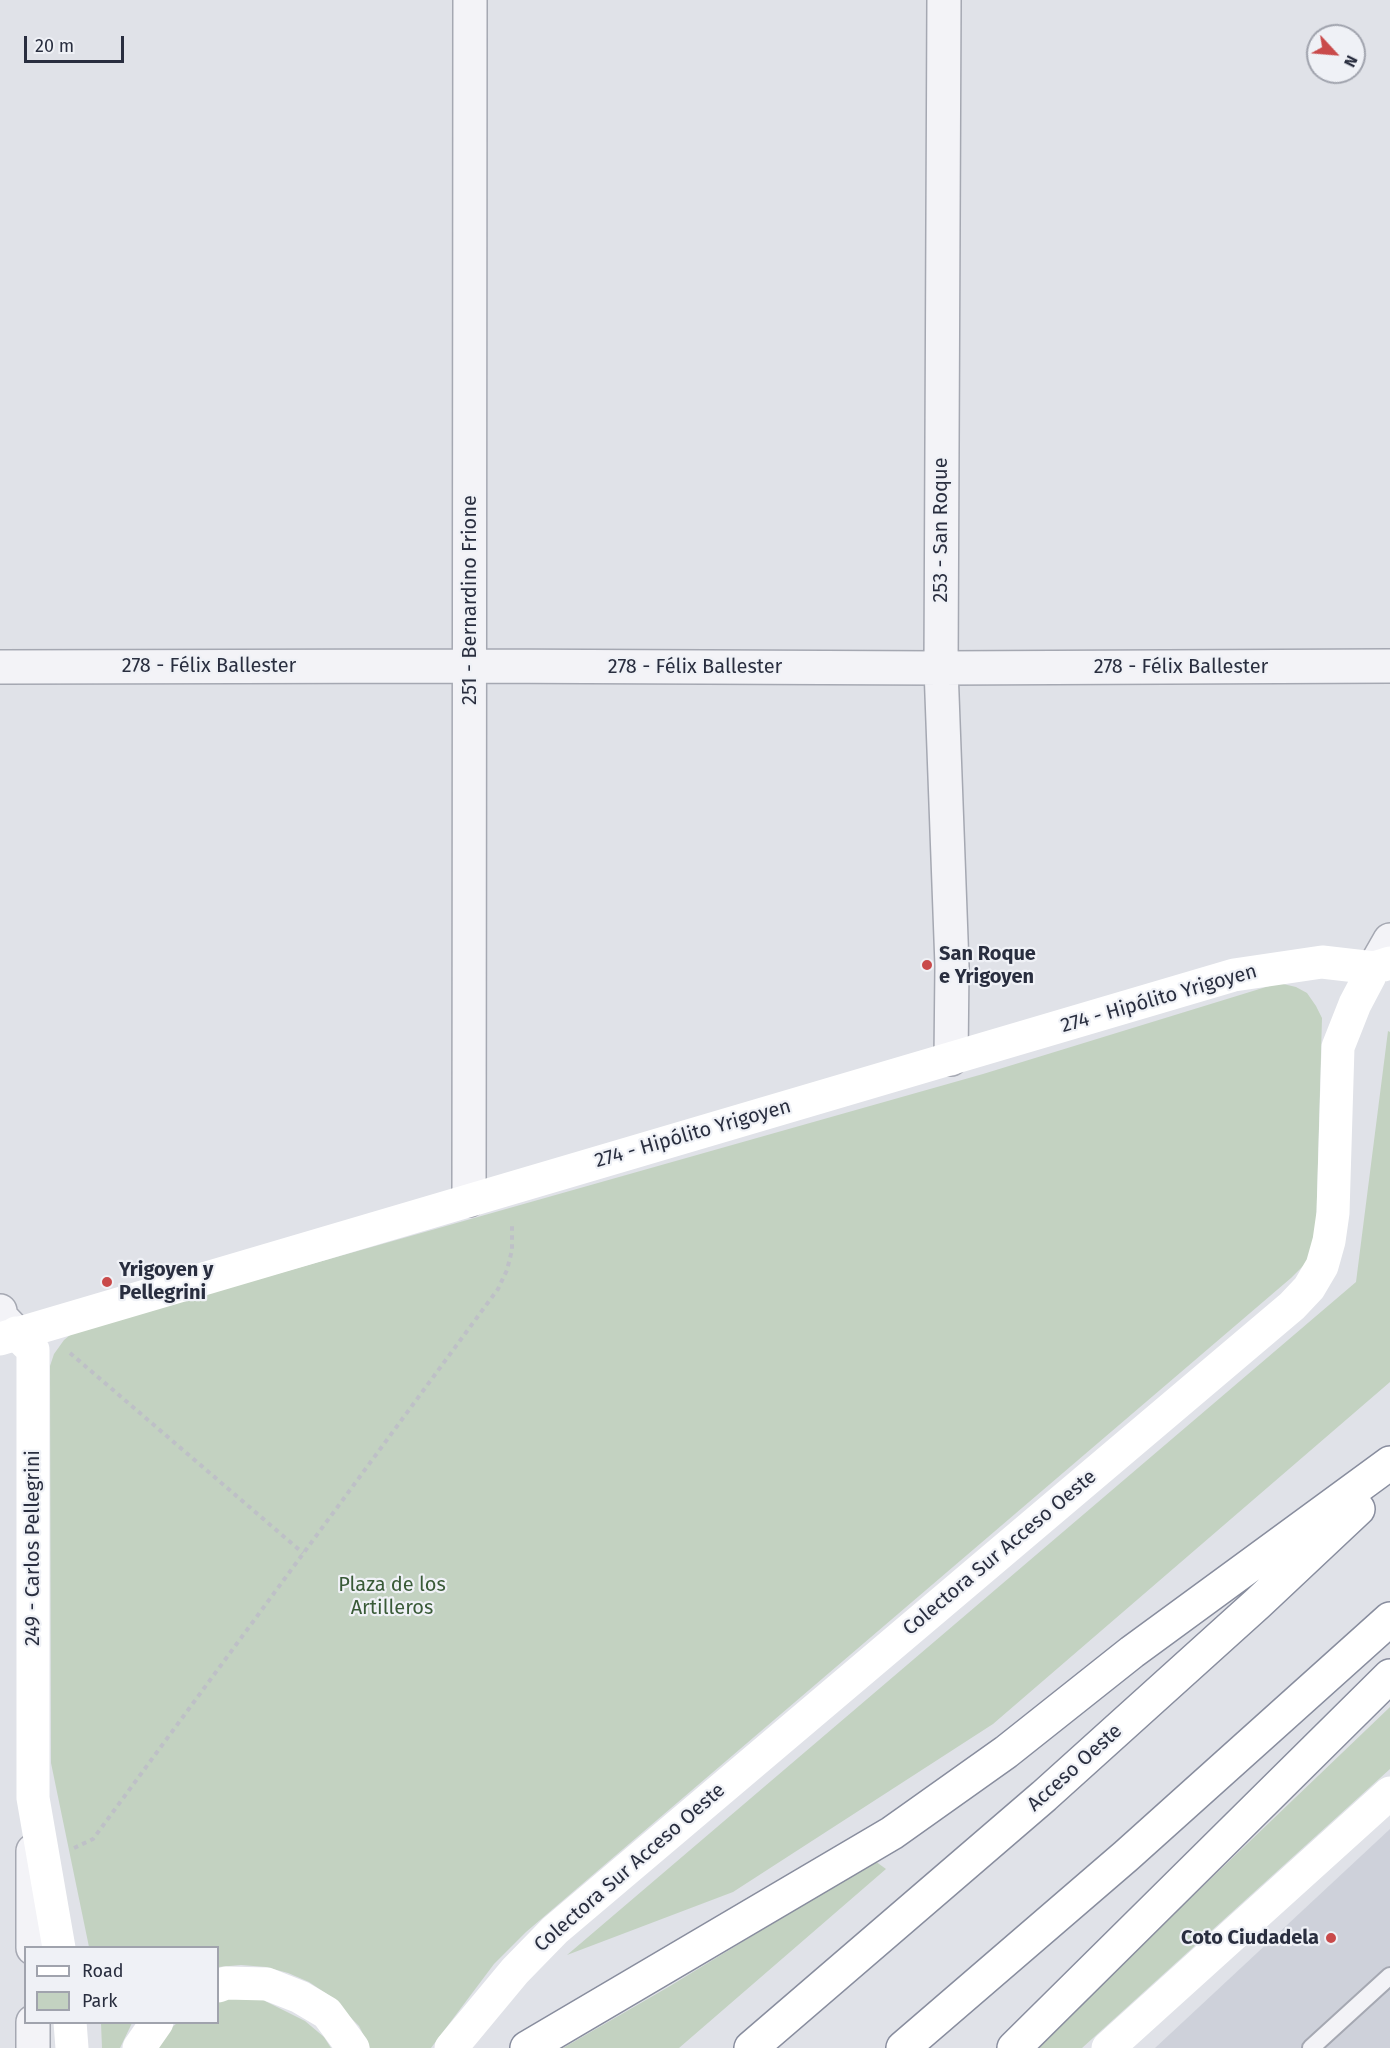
<!DOCTYPE html>
<html>
<head>
<meta charset="utf-8">
<style>
	body { margin:0 }
	#map { position:relative; width:1390px; height:2048px; overflow:hidden; background:#e0e2e8; font-family:"Fira Sans",sans-serif }
	canvas { display:block }
	.legend { position:absolute; left:24px; top:1946px; width:195px; height:78px; box-sizing:border-box; background:#eff1f6; border:2px solid #a0a3ad; margin:0; padding:8px 10px; list-style:none; font-size:18px; color:#292e3f }
	.legend li { display:flex; align-items:center; gap:12px; height:30px }
	.legend b { width:30px; border:2px solid #a0a3ad }
	.north { position:absolute; left:1306px; top:24px; width:60px; height:60px; box-sizing:border-box; background:#eff1f6; border:2px solid #a0a3ad; border-radius:50%; rotate:116deg; font-size:16px; font-weight:700; line-height:24px; text-align:center; color:#292e3f }
	.north::after { content:''; display:block; margin:auto; width:21px; height:27px; background:#c94a4a; clip-path:polygon(50% 0,100% 100%,50% 72%,0 100%) }
	.scale { position:absolute; left:24px; top:36px; width:100px; height:27px; box-sizing:border-box; border:3px solid #292e3f; border-top:0; padding-left:8px; font-size:18px; line-height:21px; white-space:nowrap; color:#292e3f; -webkit-text-stroke:4px #eff1f6; paint-order:stroke }
</style>
</head>
<body>
<div id="map">
<canvas width="1390" height="2048"></canvas>
<ul class="legend">
<li><b style="height:8px;background:#fff"></b>Road</li>
<li><b style="height:16px;background:#c3d2c1"></b>Park</li>
</ul>
<div class="north">N</div>
<div class="scale">20 m</div>
</div>
<script>
const ctx = document.querySelector('canvas').getContext('2d');
ctx.lineJoin = 'round';
function paint(path, color) { ctx.fillStyle = color; ctx.fill(path, 'evenodd'); }
const toPath = rows => new Path2D(rows.map(r => 'M' + r).join(''));
function stroke(path, color, width, dash) { ctx.strokeStyle = color; ctx.lineWidth = width; ctx.lineCap = dash ? 'butt' : 'round'; ctx.setLineDash(dash || []); ctx.stroke(path); }
function write(font, color, halo, rows, align = 'center') {
  ctx.font = font + ' "Fira Sans",sans-serif'; ctx.lineWidth = 4.5; ctx.setLineDash([]); ctx.textBaseline = 'middle'; ctx.strokeStyle = halo; ctx.fillStyle = color; for (const [text, x, y, turn = 0] of rows) {
    ctx.save(); ctx.translate(x, y); ctx.rotate((+turn || 0) * Math.PI / 180); ctx.textAlign = isNaN(turn) ? turn : align; if (halo) ctx.strokeText(text, 0, 0); ctx.fillText(text, 0, 0); ctx.restore();
  }
}
const built = toPath([
	[1390,1829,1390,2048,1155,2048]
]);
const green = toPath([
	[1279,983,1296,987,1307,993,1316,1006,1322,1018,1316,1232,1314,1246,1305,1264,1291,1278,526,1932,494,1964,431,2048,370,2048,359,2026,327,1994,309,1982,288,1973,266,1967,241,1965,218,1967,218,1948,89,1947,51,1763,50,1366,54,1354,64,1340,75,1331,983,1074],
	[1388,1031,1390,1032,1390,1382,993,1724,733,1892,567,1955,1356,1282],
	[1390,1707,1390,1769,1082,2048,1034,2048],
	[875,1861,886,1869,679,2048,563,2048,670,1986],
	[240,1996,263,2000,305,2021,324,2037,331,2048,155,2048,169,2030,177,2023,218,2022,218,2001],
	[101,2023,132,2023,120,2048,102,2048]
]);
const path = toPath([
	[70,1353,303,1553],
	[74,1848,93,1839,498,1289,507,1270,512,1250,512,1224]
]);
const lane = toPath([
	[1311,2048,1390,1976]
]);
const street = toPath([
	[944,0,941,668,952,966,951,1059],
	[0,667,470,666,941,668,1390,666],
	[1374,968,1390,940],
	[469,1200,470,0],
	[0,1311,0,1316,16,1333],
	[33,1948,33,1851],
	[33,2048,33,2022]
]);
const secondary = toPath([
	[16,1333,33,1350,33,1798,59,1948],
	[0,1339,1234,975,1322,962,1374,968,1390,963],
	[218,1986,226,1983,267,1984,300,1997,327,2013,353,2048],
	[70,2022,72,2048],
	[139,2048,157,2022],
	[451,2048,515,1971,555,1930,1292,1306,1309,1288,1322,1266,1329,1241,1333,1213,1338,1047,1355,1004,1374,968],
	[1108,2048,1390,1793]
]);
const highway = toPath([
	[527,2048,892,1833,1006,1752,1132,1652,1390,1463],
	[751,2048,1044,1796,1258,1603,1358,1509],
	[903,2048,1126,1856,1390,1619],
	[1014,2048,1390,1676]
]);
const markers = [
	[927,965,6,"#c94a4a"],
	[107,1282,6,"#c94a4a"],
	[1331,1938,6,"#c94a4a"]
];
const streetNames = [
	["253 - San Roque",941,530,-90],
	["251 - Bernardino Frione",470,600,-90],
	["278 - Félix Ballester",209,666],
	["278 - Félix Ballester",695,667],
	["278 - Félix Ballester",1181,667],
	["274 - Hipólito Yrigoyen",1159,999,-16],
	["274 - Hipólito Yrigoyen",693,1134,-16],
	["249 - Carlos Pellegrini",33,1548,-90],
	["Colectora Sur Acceso Oeste",1000,1553,-40],
	["Acceso Oeste",1075,1768,-42],
	["Colectora Sur Acceso Oeste",630,1868,-41]
];
const poiNames = [
	["San Roque",939,954],
	["e Yrigoyen",939,977],
	["Yrigoyen y",119,1270],
	["Pellegrini",119,1293],
	["Coto Ciudadela",1319,1938,"right"]
];
const parkNames = [
	["Plaza de los",392,1585],
	["Artilleros",392,1608]
];
paint(built, '#ced1da');
paint(green, '#c3d2c1');
stroke(lane, '#a5a8b2', 20);
stroke(street, '#a5a8b2', 36);
stroke(highway, '#888d9e', 36);
stroke(path, '#bec0c7', 4, [4.5, 4.5]);
stroke(lane, '#f3f3f7', 16);
stroke(street, '#f3f3f7', 33);
stroke(secondary, '#fff', 33);
stroke(highway, '#fff', 33);
for (const [x, y, r, color] of markers) { const dot = new Path2D(); dot.arc(x, y, r, 0, 2 * Math.PI); ctx.fillStyle = color; ctx.fill(dot); stroke(dot, '#eff1f6', 2); }
write('20px', '#292e3f', '#eff1f6', streetNames);
write('bold 20px', '#292e3f', '#eff1f6', poiNames, 'left');
write('20px', '#395a37', '#eff1f6', parkNames);
</script>
</body>
</html>
